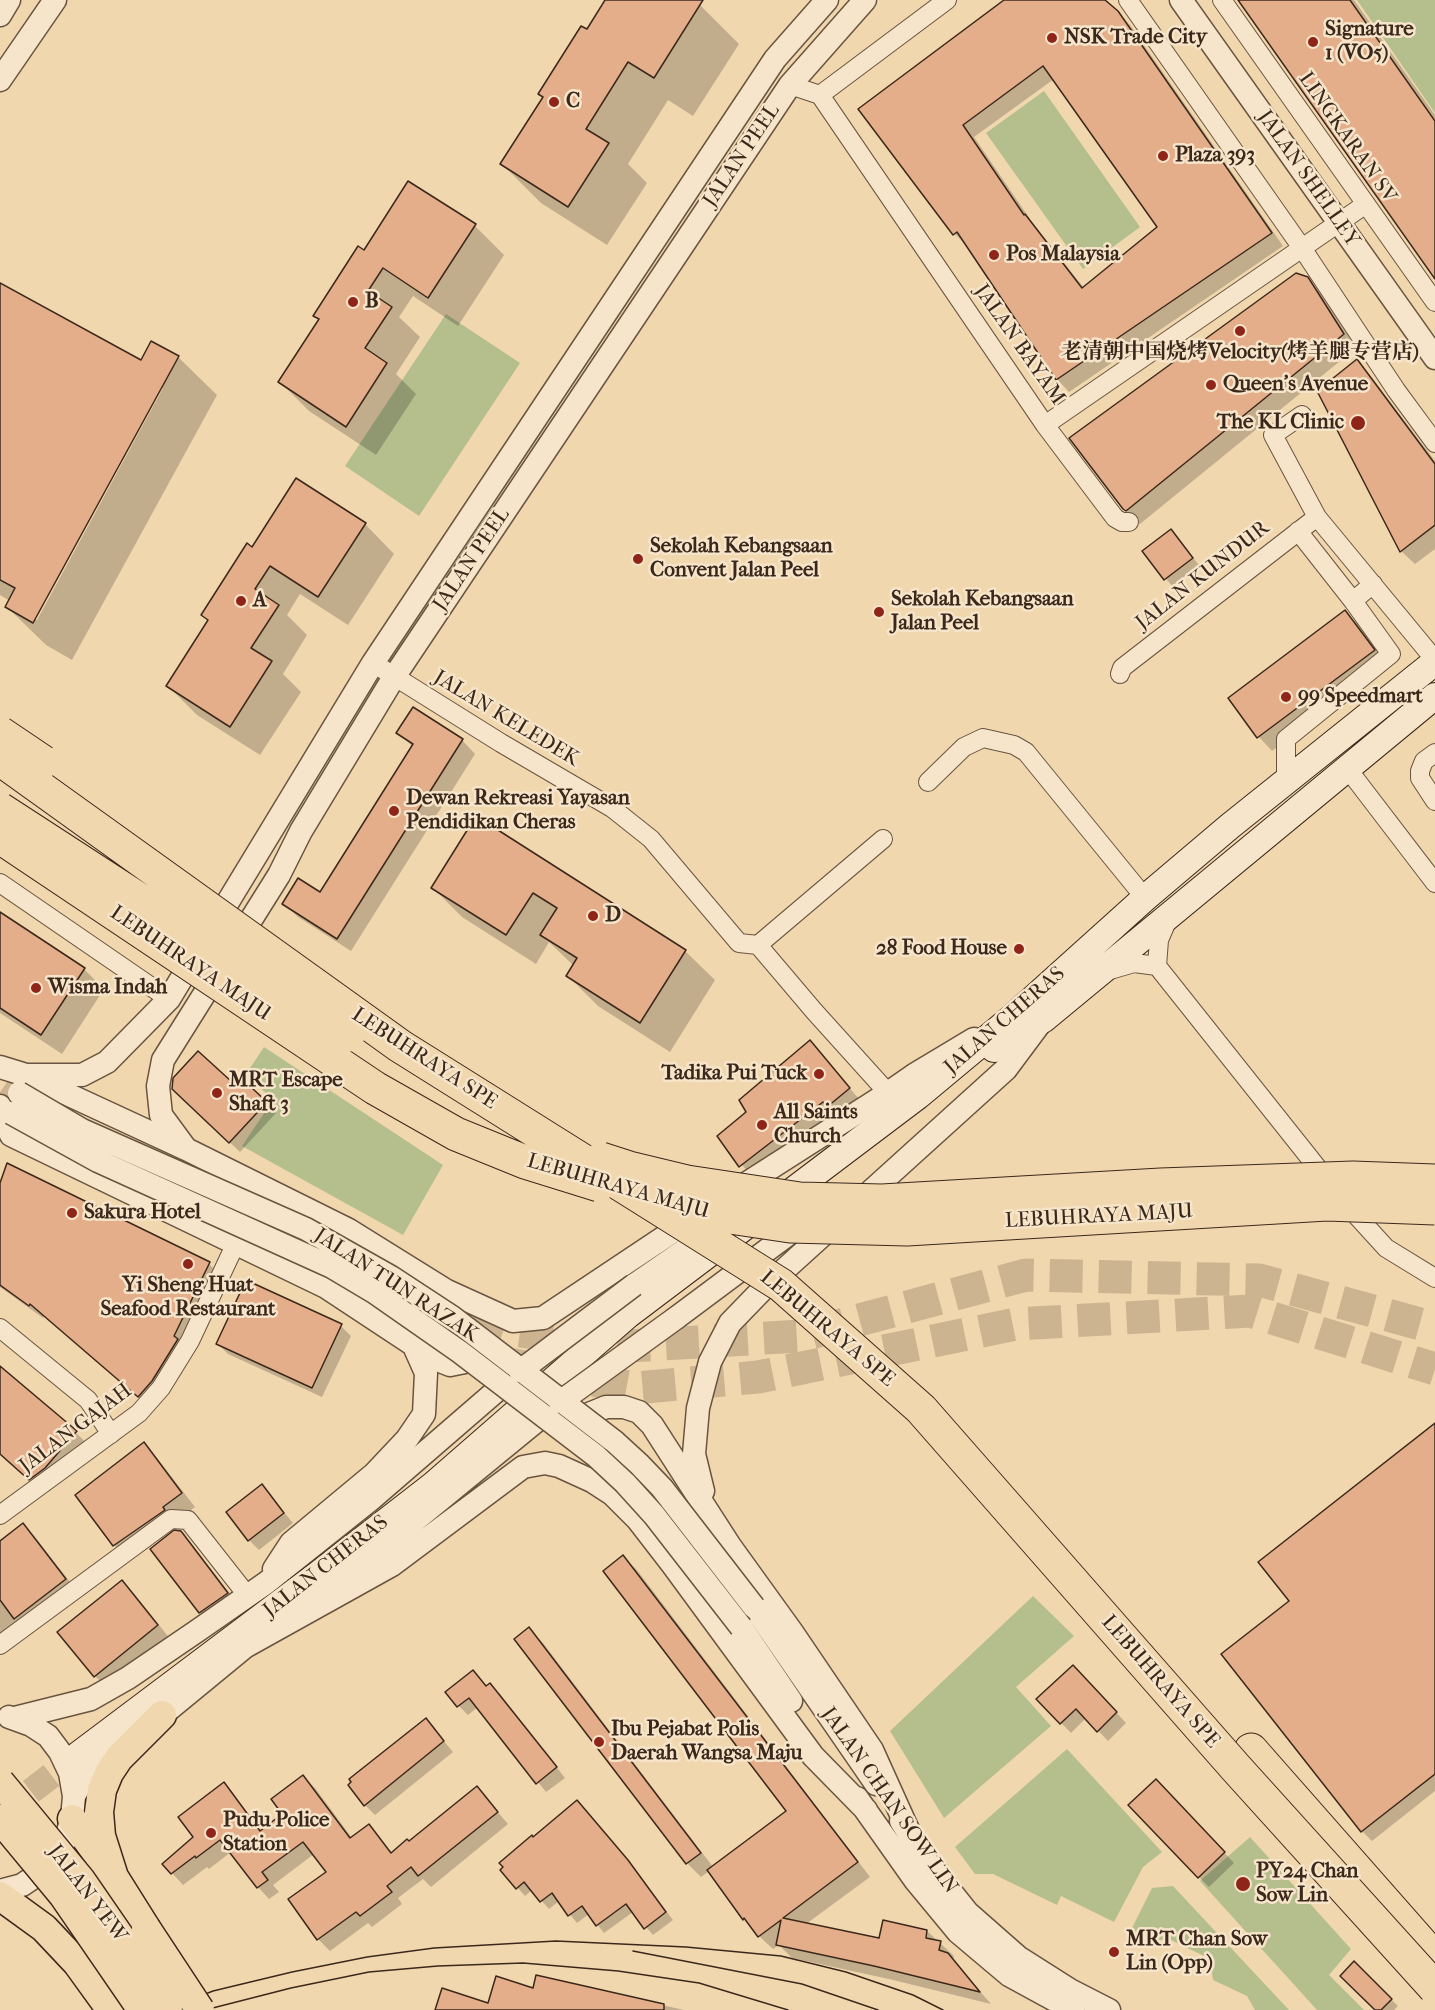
<!DOCTYPE html>
<html>
<head>
<meta charset="utf-8">
<style>
	body { margin:0 }
	canvas { display:block; background:#f1d7ae }
</style>
</head>
<body>
<canvas width="1435" height="2010"></canvas>
<script>
const ctx = document.querySelector('canvas').getContext('2d');
ctx.lineJoin = 'round';
function paint(path, color) { ctx.fillStyle = color; ctx.fill(path, 'evenodd'); }
const toPath = rows => new Path2D(rows.map(r => 'M' + r).join(''));
function stroke(path, color, width, dash) { ctx.strokeStyle = color; ctx.lineWidth = width; ctx.lineCap = dash ? 'butt' : 'round'; ctx.setLineDash(dash || []); ctx.stroke(path); }
function write(font, color, halo, rows, align = 'center') {
  ctx.font = font + ' "IM FELL French Canon","Noto Serif SC",serif'; ctx.lineWidth = 5; ctx.setLineDash([]); ctx.textBaseline = 'middle'; ctx.strokeStyle = halo; ctx.fillStyle = color; for (const [text, x, y, turn = 0] of rows) {
    ctx.save(); ctx.translate(x, y); ctx.rotate((+turn || 0) * Math.PI / 180); ctx.textAlign = isNaN(turn) ? turn : align; if (halo) ctx.strokeText(text, 0, 0); ctx.fillText(text, 0, 0); ctx.restore();
  }
}
const green = toPath([
	[1357,0,1435,0,1435,113],
	[1044,91,1140,227,1083,269,986,133],
	[446,314,520,363,419,516,345,466],
	[264,1047,443,1165,403,1235,242,1146,273,1100,246,1074],
	[1033,1596,1074,1636,1016,1687,1051,1726,944,1818,890,1731],
	[1067,1749,1162,1852,1143,1867,1114,1922,1061,1896,1057,1905,993,1874,975,1874,955,1847],
	[1250,1837,1351,1949,1329,1975,1364,2010,1317,2010,1200,1881],
	[1173,1886,1289,2010,1255,2010,1247,1996,1213,1980,1210,1959,1169,1939,1134,1943,1126,1940,1152,1888]
]);
const shadow = toPath([
	[607,0,693,0,700,5,739,44,693,116,668,100,628,164,647,183,607,245,541,203,502,164],
	[1006,0,1103,0,1117,12,1130,25,1283,246,1069,392,1057,379,967,246,955,234,860,110],
	[1054,79,1159,228,1084,288,1032,222,974,137],
	[1240,0,1354,0,1435,115,1435,277],
	[475,226,504,255,458,326,413,296,399,317,420,337,396,374,416,394,376,455,309,411,280,382,320,320,315,316,364,252],
	[1307,279,1321,293,1356,348,1140,524,1138,523,1124,508],
	[0,285,141,362,178,357,217,395,72,660,46,645,7,607,10,601,0,595],
	[160,388,163,388,37,620,34,618],
	[1357,361,1370,375,1435,461,1435,549,1415,564,1401,551],
	[365,524,394,554,348,625,300,594,287,615,307,635,283,674,301,692,260,755,197,715,167,685,209,621,203,615,252,549],
	[1171,531,1199,565,1172,586,1144,551],
	[1345,612,1359,625,1387,665,1272,751,1259,737,1230,698],
	[398,733,462,740,475,754,351,951,298,917,284,903,320,894,412,746],
	[477,818,685,951,715,980,670,1052,598,1006,568,976,574,966,549,942,536,964,462,917,433,888],
	[0,914,84,969,104,989,62,1054,0,1013],
	[810,1042,859,1099,838,1116,834,1112,751,1176,719,1136,748,1113],
	[238,1077,276,1113,240,1152,184,1099,232,1084],
	[0,1187,209,1264,222,1277,152,1409,44,1316,43,1318,0,1287],
	[341,1326,351,1336,322,1397,228,1354,218,1344],
	[0,1368,41,1401,89,1445,43,1491,0,1452],
	[1435,1425,1435,1791,1372,1841,1362,1831,1223,1655,1291,1601],
	[144,1444,157,1458,195,1507,128,1558,114,1545],
	[262,1486,293,1523,259,1550,249,1540],
	[23,1525,35,1537,77,1591,0,1651,0,1543],
	[181,1532,191,1543,237,1603,210,1622,200,1612],
	[623,1557,637,1570,870,1877,806,1924,880,1940,927,1931,954,1956,953,1960,991,2004,889,1979,792,1958,779,1945,773,1949,759,1936,709,1871,701,1877,687,1863,516,1639,529,1629,543,1643,713,1867,788,1811],
	[122,1582,135,1595,171,1640,109,1690,95,1676,59,1632],
	[473,1672,487,1687,490,1685,500,1694,565,1778,546,1792,478,1707,468,1715,459,1706],
	[1083,1677,1126,1723,1108,1741,1086,1718,1071,1733,1038,1699],
	[426,1720,453,1752,375,1815,365,1805],
	[303,1777,315,1788,352,1838,369,1826,392,1853,409,1843,477,1788,508,1824,431,1887,423,1879,398,1898,402,1904,372,1927,368,1923,330,1951,318,1939,328,1872,314,1854,273,1885,279,1892,269,1899,258,1887,231,1852,209,1869,207,1867,183,1885,172,1873,195,1838,223,1784,235,1796,261,1831,284,1814],
	[1166,1791,1234,1863,1209,1887,1199,1877],
	[502,1870,635,1870,673,1920,653,1935,633,1912,604,1933,589,1914,577,1923,559,1901,549,1909,532,1890,525,1896],
	[1354,1963,1398,2006,1394,2010,1377,2010],
	[537,1977,684,2010,437,2010,489,2005,534,1990]
]);
const building = toPath([
	[605,0,703,0,654,78,628,62,586,129,609,143,568,207,500,164,543,97,538,94,581,26,587,29,605,0],
	[1004,0,1105,0,1118,11,1272,233,1056,380,957,232,953,235,858,109,1004,0],
	[1043,66,1157,227,1082,288,1025,214,1024,215,963,125,1043,66],
	[1238,0,1350,0,1435,121,1435,279,1238,0],
	[408,181,476,224,428,298,383,268,368,291,392,307,365,348,387,363,346,427,278,382,319,319,313,316,358,246,364,250,408,181],
	[1296,273,1308,277,1344,334,1126,511,1123,509,1069,438,1296,273],
	[0,283,141,360,151,341,179,356,33,623,5,607,15,588,0,580,0,283],
	[1357,359,1435,464,1435,525,1400,552,1317,391,1357,359],
	[296,478,366,523,318,597,270,566,255,589,279,605,251,648,272,661,230,727,166,686,208,620,201,615,247,543,252,547,296,478],
	[1171,529,1193,558,1164,580,1142,551,1171,529],
	[1345,610,1375,650,1257,738,1228,698,1345,610],
	[413,707,463,739,337,939,282,904,298,878,320,892,413,744,396,733,413,707],
	[476,816,686,950,640,1023,566,976,577,958,540,935,557,908,533,893,506,935,431,888,476,816],
	[0,912,85,968,41,1035,0,1008,0,912],
	[810,1040,850,1088,827,1107,823,1102,739,1167,717,1136,746,1112,739,1100,810,1040],
	[198,1051,232,1082,238,1075,267,1102,229,1143,172,1089,173,1078,198,1051],
	[7,1163,210,1262,174,1336,178,1339,152,1381,138,1397,30,1304,29,1306,0,1285,0,1183,7,1163],
	[246,1280,342,1324,312,1388,216,1344,246,1280],
	[0,1366,77,1431,45,1468,29,1480,0,1454,0,1366],
	[1435,1423,1435,1774,1361,1832,1221,1654,1289,1601,1258,1562,1435,1423],
	[144,1442,182,1493,163,1507,165,1510,113,1546,75,1495,144,1442],
	[262,1484,284,1513,248,1541,226,1512,262,1484],
	[23,1523,66,1579,14,1619,0,1600,0,1541,23,1523],
	[174,1530,181,1531,228,1593,199,1613,150,1549,174,1530],
	[623,1555,858,1862,783,1918,879,1938,883,1920,927,1930,926,1938,941,1941,939,1950,948,1953,980,1992,874,1966,776,1945,781,1920,758,1937,744,1918,743,1920,707,1870,786,1811,603,1571,623,1555],
	[122,1580,158,1625,94,1677,57,1632,122,1580],
	[529,1627,701,1853,686,1864,514,1639,529,1627],
	[1073,1665,1117,1712,1097,1732,1076,1709,1060,1724,1036,1699,1073,1665],
	[473,1670,486,1686,490,1683,557,1767,536,1784,469,1698,457,1707,445,1692,473,1670],
	[426,1718,444,1741,364,1806,348,1785,351,1782,349,1779,426,1718],
	[303,1775,350,1838,369,1824,391,1853,407,1839,409,1841,477,1786,498,1812,418,1876,411,1867,387,1886,392,1892,360,1916,356,1912,317,1940,288,1899,326,1872,303,1842,262,1872,268,1880,257,1888,220,1840,196,1858,195,1856,171,1874,162,1864,193,1837,178,1817,224,1782,260,1831,282,1814,271,1799,303,1775],
	[1156,1779,1225,1852,1198,1878,1128,1805,1156,1779],
	[577,1800,628,1860,666,1912,644,1929,626,1904,596,1926,582,1906,568,1916,552,1893,540,1902,524,1882,516,1889,500,1870,503,1867,499,1863,532,1835,533,1837,577,1800],
	[1354,1961,1392,1999,1381,2010,1375,2010,1340,1976,1354,1961],
	[536,1975,664,2004,664,2010,435,2010,442,1988,488,2003,496,1976,533,1988,536,1975]
]);
const secondaryTunnel = toPath([
	[0,1815,78,1755]
]);
const motorwayTunnel = toPath([
	[0,1092,18,1105,48,1119],
	[192,1189,296,1240],
	[427,1301,506,1329,629,1346,800,1336,1026,1275,1259,1280,1435,1328],
	[498,1362,635,1388,758,1377,1016,1324,1250,1311,1435,1369]
]);
const minor = toPath([
	[1128,0,1302,248,1396,390,1435,443],
	[1222,0,1435,302],
	[790,85,820,95,1045,425,1115,518,1122,522,1129,522],
	[820,95,947,0],
	[1302,415,1273,435,1317,517,1435,660],
	[1045,425,1366,204],
	[1298,531,1353,601],
	[373,663,501,743,612,808,651,839,739,943,758,945,814,1011,888,1093],
	[1120,674,1122,668,1317,517],
	[1435,753,1424,761,1420,771,1420,778,1435,801],
	[1347,768,1435,883],
	[1286,781,1286,739,1391,654,1353,601,1373,584],
	[928,782,964,747,983,738,1014,745,1026,752,1145,898],
	[0,883,169,999],
	[758,945,883,839],
	[1157,966,1159,940,1168,919],
	[1110,970,1134,963,1157,966,1328,1181],
	[1345,1203,1386,1248,1435,1278],
	[0,1328,88,1400,111,1434],
	[0,1515,139,1413,161,1388,190,1341,236,1243],
	[0,1645,171,1519,188,1520,247,1595]
]);
const tertiary = toPath([
	[1181,0,1435,358],
	[0,15,9,0],
	[0,80,55,0],
	[0,1067,26,1075,186,1149,349,1230,447,1291,513,1321,543,1318,693,1218],
	[26,1075,82,1075,107,1062,169,999,373,663,775,59,827,0],
	[0,1106,11,1135,326,1287,435,1359,450,1365,465,1362,478,1347],
	[186,1149,161,1115,158,1086,163,1060,279,875,301,831,394,677,790,85,865,0],
	[733,1192,888,1093,914,1075,974,1039],
	[634,1285,714,1230],
	[676,1318,802,1224],
	[579,1436,589,1414,606,1407,624,1407,639,1412,652,1425,730,1546,792,1632,872,1750,909,1832],
	[703,1491,694,1454,698,1408,710,1362,730,1323,763,1289,1006,1069,1041,1022],
	[274,1569,291,1543,374,1474,407,1439,424,1414,426,1373,414,1346],
	[309,1598,402,1531,557,1404],
	[754,1607,876,1784],
	[741,1627,791,1701],
	[241,1649,392,1565,523,1467,545,1463,559,1466,592,1481,612,1494,638,1520,672,1564,813,1756,866,1810],
	[15,1718,91,1699,128,1678,197,1631,266,1583,369,1501,517,1373],
	[74,1796,91,1766,105,1752,162,1715,252,1641],
	[857,1798,915,1880,958,1932,1009,1975,1073,2010],
	[901,1821,924,1858,968,1913,1018,1957,1070,1990,1109,2010],
	[0,1891,22,1885,46,1869,63,1846,72,1819,74,1796,70,1773,60,1752,48,1736,31,1725,9,1717]
]);
const secondary = toPath([
	[994,1049,1044,1019,1435,696],
	[78,1755,316,1576,433,1485,628,1315,918,1096,1014,1016,1145,898,1230,826,1435,662]
]);
const primary = toPath([
	[72,1819,114,1877,146,1928],
	[114,1877,101,1836,99,1812,102,1790,109,1773,119,1758,162,1715],
	[0,1896,44,1928,77,1963,111,2010]
]);
const motorway = toPath([
	[1251,1750,1435,1959]
]);
const tram = toPath([
	[633,1951,802,1984,878,2010],
	[165,2010,213,1991,292,1972,367,1957,434,1948,556,1941,686,1947,781,1956,846,1972,913,1995,943,2010],
	[205,2010,291,1988,369,1972,438,1966,523,1963,618,1971,699,1983,788,2010]
]);
const tertiaryBridge = toPath([
	[19,1093,82,1130,306,1229,391,1277,452,1317,615,1442,639,1464,662,1488,754,1607],
	[11,1113,98,1161,332,1267,374,1292,460,1352,596,1456,625,1483,654,1515,741,1627],
	[520,1371,634,1285],
	[560,1402,676,1318]
]);
const primaryBridge = toPath([
	[0,1782,81,1880,154,1986,168,2010],
	[0,1819,63,1895,142,2010],
	[146,1928,200,2010]
]);
const motorwayBridge = toPath([
	[0,733,43,762],
	[0,759,400,1046,781,1285,921,1409,1236,1768,1435,1988],
	[0,809,348,1035],
	[0,837,375,1088,456,1134,525,1162,599,1185],
	[601,1159,629,1168,687,1182,800,1199,882,1201,1161,1185,1353,1178,1435,1181],
	[666,1204,723,1216,790,1226,907,1229,1327,1204,1435,1208]
]);
const markers = [
	[1052,38,6,"#8f2418"],
	[1313,42,6,"#8f2418"],
	[554,102,6,"#8f2418"],
	[1163,156,6,"#8f2418"],
	[994,255,6,"#8f2418"],
	[353,302,6,"#8f2418"],
	[1240,331,6,"#8f2418"],
	[1211,385,6,"#8f2418"],
	[1358,423,8,"#8f2418"],
	[638,559,6,"#8f2418"],
	[241,601,6,"#8f2418"],
	[879,612,6,"#8f2418"],
	[1286,697,6,"#8f2418"],
	[394,811,6,"#8f2418"],
	[593,916,6,"#8f2418"],
	[1019,949,6,"#8f2418"],
	[36,988,6,"#8f2418"],
	[819,1074,6,"#8f2418"],
	[217,1093,6,"#8f2418"],
	[762,1125,6,"#8f2418"],
	[72,1213,6,"#8f2418"],
	[188,1264,6,"#8f2418"],
	[599,1742,6,"#8f2418"],
	[211,1833,6,"#8f2418"],
	[1243,1884,8,"#8f2418"],
	[1114,1952,6,"#8f2418"]
];
const poiNames = [
	["Signature",1325,30],
	["1 (VO5)",1325,54],
	["NSK Trade City",1064,38],
	["C",566,102],
	["Plaza 393",1175,156],
	["Pos Malaysia",1006,255],
	["B",365,302],
	["老清朝中国烧烤Velocity(烤羊腿专营店)",1240,353,"center"],
	["Queen's Avenue",1223,385],
	["The KL Clinic",1344,423,"right"],
	["Sekolah Kebangsaan",650,547],
	["Convent Jalan Peel",650,571],
	["Sekolah Kebangsaan",891,600],
	["Jalan Peel",891,624],
	["A",253,601],
	["99 Speedmart",1298,697],
	["Dewan Rekreasi Yayasan",406,799],
	["Pendidikan Cheras",406,823],
	["D",605,916],
	["28 Food House",1007,949,"right"],
	["Wisma Indah",48,988],
	["Tadika Pui Tuck",807,1074,"right"],
	["MRT Escape",229,1081],
	["Shaft 3",229,1105],
	["All Saints",774,1113],
	["Church",774,1137],
	["Sakura Hotel",84,1213],
	["Yi Sheng Huat",188,1286,"center"],
	["Seafood Restaurant",188,1310,"center"],
	["Ibu Pejabat Polis",611,1730],
	["Daerah Wangsa Maju",611,1754],
	["Pudu Police",223,1821],
	["Station",223,1845],
	["PY24 Chan",1256,1872],
	["Sow Lin",1256,1896],
	["MRT Chan Sow",1126,1940],
	["Lin (Opp)",1126,1964]
];
const streetNames = [
	["LINGKARAN SV",1347,138,55],
	["JALAN PEEL",742,156,-56],
	["JALAN SHELLEY",1308,179,55],
	["JALAN BAYAM",1019,345,55],
	["JALAN PEEL",472,560,-56],
	["JALAN KUNDUR",1203,576,-38],
	["JALAN KELEDEK",506,719,31],
	["LEBUHRAYA MAJU",190,964,34],
	["JALAN CHERAS",1005,1021,-41],
	["LEBUHRAYA SPE",424,1059,33],
	["LEBUHRAYA MAJU",618,1187,16],
	["LEBUHRAYA MAJU",1099,1217,-3],
	["JALAN TUN RAZAK",396,1286,33],
	["LEBUHRAYA SPE",827,1329,40],
	["JALAN GAJAH",76,1429,-37],
	["JALAN CHERAS",326,1567,-38],
	["LEBUHRAYA SPE",1160,1682,49],
	["JALAN CHAN SOW LIN",889,1801,55],
	["JALAN YEW",87,1894,53]
];
paint(green, '#b5bf8e');
paint(shadow, '#0003');
paint(building, '#e5ae8a');
stroke(building, '#3c281b', 1.5);
stroke(secondaryTunnel, '#cdb491', 26, [26, 13]);
stroke(motorwayTunnel, '#cdb491', 33, [33, 16]);
stroke(minor, '#695440', 20);
stroke(tertiary, '#695440', 25);
stroke(secondary, '#3c281b', 28);
stroke(primary, '#3c281b', 31);
stroke(motorway, '#3c281b', 35);
stroke(minor, '#f6e5ca', 18);
stroke(tertiary, '#f6e5ca', 22);
stroke(secondary, '#f6e5ca', 26);
stroke(primary, '#f1d7ae', 28);
stroke(motorway, '#f1d7ae', 33);
stroke(tram, '#3c281b', 1.5);
stroke(tertiaryBridge, '#695440', 25, []);
stroke(primaryBridge, '#3c281b', 31, []);
stroke(motorwayBridge, '#3c281b', 35, []);
stroke(tertiaryBridge, '#f6e5ca', 22);
stroke(primaryBridge, '#f1d7ae', 28);
stroke(motorwayBridge, '#f1d7ae', 33);
for (const [x, y, r, color] of markers) { const dot = new Path2D(); dot.arc(x, y, r, 0, 2 * Math.PI); ctx.fillStyle = color; ctx.fill(dot); stroke(dot, '#f6e5ca', 2); }
write('bold 21px', '#3c281b', '#f6e5ca', poiNames, 'left');
write('21px', '#3c281b', '#f6e5ca', streetNames);
</script>
</body>
</html>
